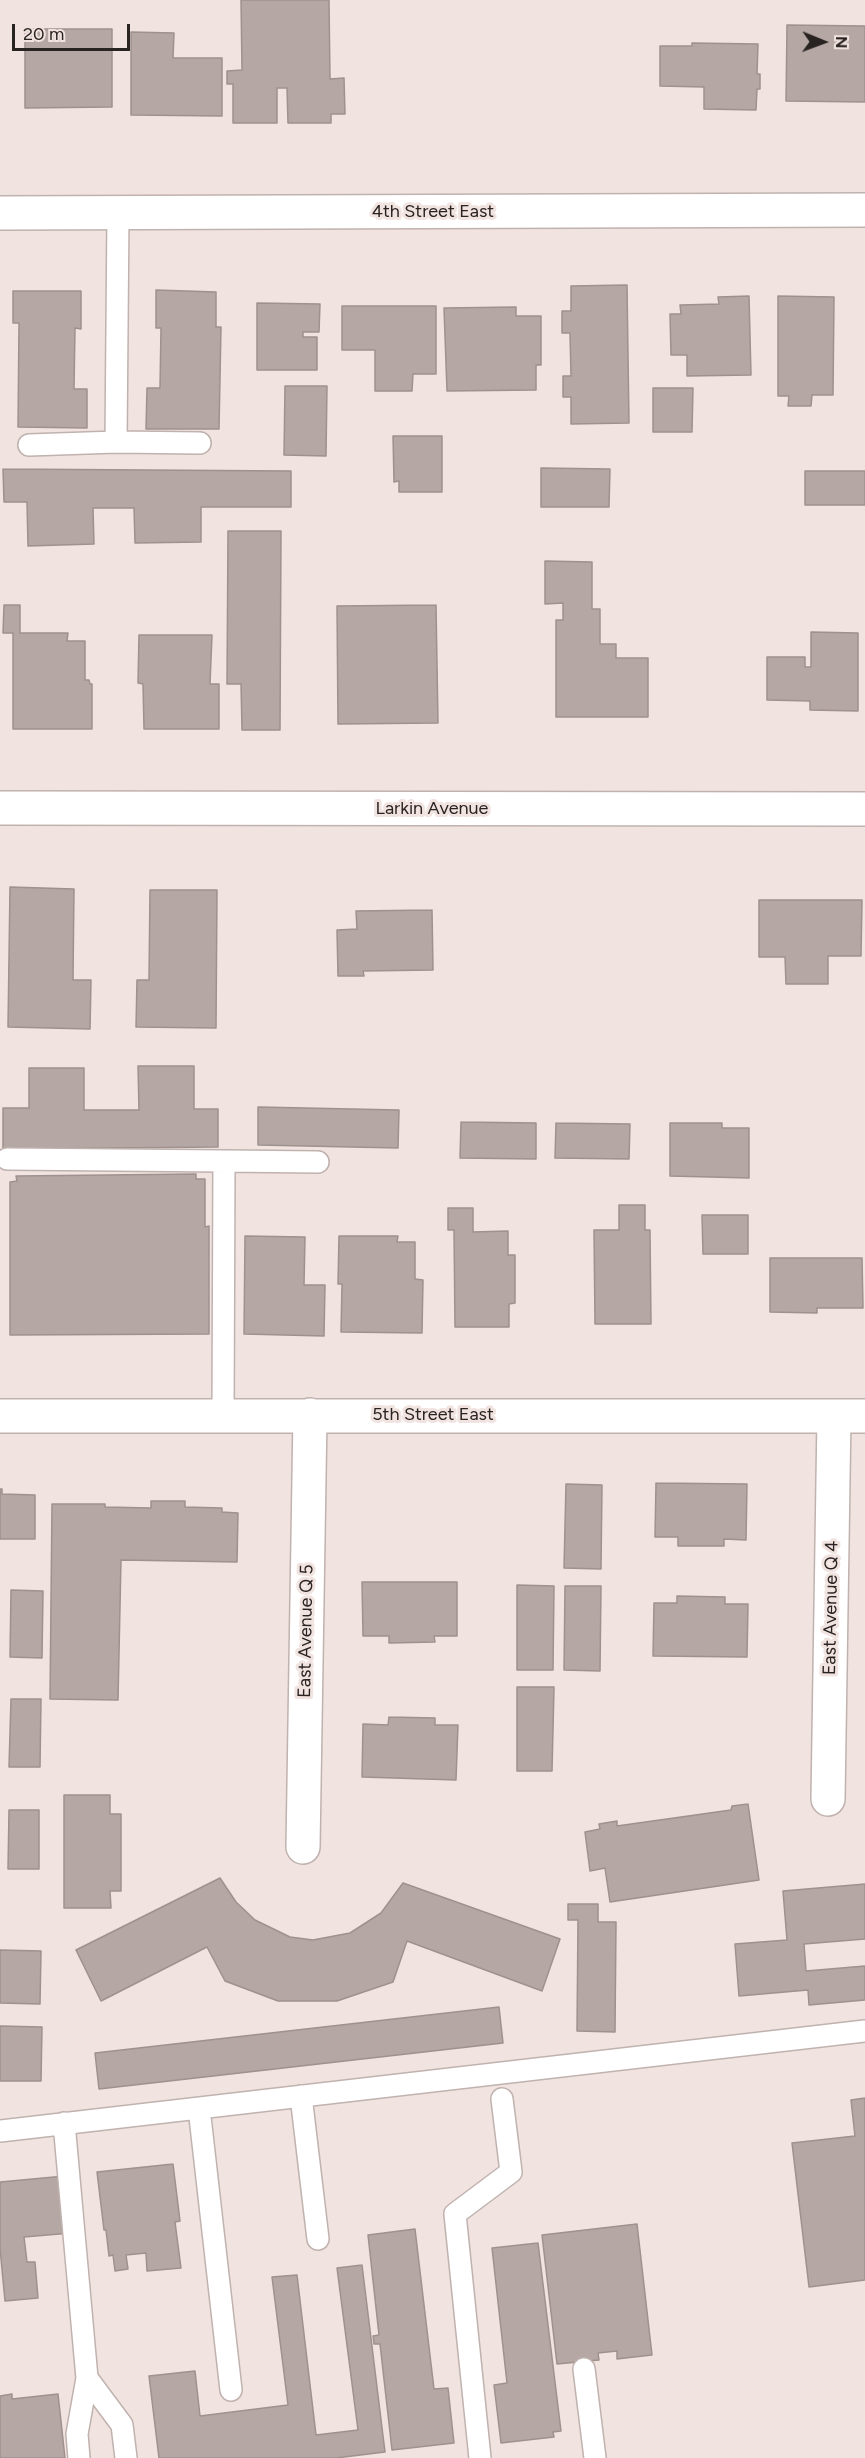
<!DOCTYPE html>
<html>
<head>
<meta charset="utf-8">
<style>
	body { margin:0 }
	#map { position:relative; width:865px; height:2458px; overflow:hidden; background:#f1e3df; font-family:Figtree,sans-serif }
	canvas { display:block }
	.north { position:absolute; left:793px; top:12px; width:60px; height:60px; -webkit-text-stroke:4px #f1e3df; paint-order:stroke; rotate:91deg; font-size:16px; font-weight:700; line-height:24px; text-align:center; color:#292322 }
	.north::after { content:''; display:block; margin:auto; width:21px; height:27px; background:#292322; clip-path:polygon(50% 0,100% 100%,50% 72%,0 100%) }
	.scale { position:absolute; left:12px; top:24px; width:118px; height:27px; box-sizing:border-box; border:3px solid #292322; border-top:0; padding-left:8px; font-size:18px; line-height:21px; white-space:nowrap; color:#292322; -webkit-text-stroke:4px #f1e3df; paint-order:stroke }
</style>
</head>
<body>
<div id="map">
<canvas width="865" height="2458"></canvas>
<div class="north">N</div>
<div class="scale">20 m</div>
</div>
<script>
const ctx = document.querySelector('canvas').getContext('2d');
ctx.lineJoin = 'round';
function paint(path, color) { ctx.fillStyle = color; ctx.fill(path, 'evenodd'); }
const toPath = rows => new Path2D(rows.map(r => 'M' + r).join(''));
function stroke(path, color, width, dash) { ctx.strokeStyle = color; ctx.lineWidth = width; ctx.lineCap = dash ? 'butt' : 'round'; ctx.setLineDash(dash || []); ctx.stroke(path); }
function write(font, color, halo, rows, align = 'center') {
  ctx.font = font + ' Figtree,sans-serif'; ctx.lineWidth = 6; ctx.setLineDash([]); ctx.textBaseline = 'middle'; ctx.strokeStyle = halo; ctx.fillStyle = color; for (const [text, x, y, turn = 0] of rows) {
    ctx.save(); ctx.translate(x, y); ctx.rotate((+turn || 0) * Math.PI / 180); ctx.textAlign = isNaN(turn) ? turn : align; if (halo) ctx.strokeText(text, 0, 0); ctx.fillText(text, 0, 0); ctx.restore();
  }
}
const building = toPath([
	[241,0,329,0,330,79,344,78,345,114,331,114,331,123,288,123,287,88,277,88,277,123,233,123,233,84,227,84,227,71,242,70,241,0],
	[787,25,865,26,865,102,786,101,787,25],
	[25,29,112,29,112,107,25,108,25,29],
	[131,32,174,33,173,58,222,58,222,116,131,115,131,32],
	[692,43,758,44,757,74,760,74,760,89,757,89,756,110,704,109,704,87,660,86,660,46,692,46,692,43],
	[627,285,629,423,571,424,571,397,563,397,563,376,571,376,570,333,562,333,562,311,571,311,571,286,627,285],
	[156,290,216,292,216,327,221,327,219,429,146,429,147,388,160,388,161,328,156,328,156,290],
	[13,291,81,291,81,329,75,328,74,389,87,389,87,428,18,427,19,323,13,323,13,291],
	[749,296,751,375,687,376,687,355,671,355,670,314,681,314,680,305,719,304,718,297,749,296],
	[778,296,834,297,833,395,812,395,811,406,788,406,789,396,778,396,778,296],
	[257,303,320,304,319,332,303,332,303,337,317,337,317,370,257,370,257,303],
	[342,306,436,306,436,374,413,374,412,391,375,391,375,350,342,350,342,306],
	[516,307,516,316,541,316,541,365,536,365,536,390,447,391,444,308,516,307],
	[285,386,327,386,326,456,284,455,285,386],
	[653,388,693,388,692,432,653,432,653,388],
	[393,436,442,436,442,492,399,492,399,481,394,482,393,436],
	[541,468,610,469,609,507,541,507,541,468],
	[3,469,291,471,291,507,201,507,201,542,135,543,134,508,93,508,94,544,28,546,27,502,4,502,3,469],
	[805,471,865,471,865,505,805,505,805,471],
	[228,531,281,531,280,730,242,730,241,684,227,684,228,531],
	[545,561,592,562,592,609,600,609,600,644,616,644,616,658,648,658,648,717,556,717,556,620,563,620,563,603,545,604,545,561],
	[4,605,20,605,20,633,68,633,67,641,85,641,85,680,89,680,90,684,92,684,92,729,13,729,13,633,3,633,4,605],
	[436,605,438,723,338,724,337,606,436,605],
	[811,632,858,633,858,711,810,710,810,701,767,700,767,657,805,657,805,667,811,667,811,632],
	[139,635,212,635,210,684,219,684,219,729,144,729,143,684,138,683,139,635],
	[10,887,74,889,73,980,91,980,90,1029,8,1027,10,887],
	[150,890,217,890,216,1028,136,1027,137,980,149,980,150,890],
	[759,900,862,900,861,956,828,956,828,984,786,984,785,957,759,957,759,900],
	[432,910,433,970,363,971,364,976,338,976,337,930,357,929,356,911,432,910],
	[138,1066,194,1066,194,1109,218,1109,218,1147,3,1149,3,1108,29,1108,29,1068,84,1068,84,1110,139,1110,138,1066],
	[258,1107,399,1110,398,1148,258,1145,258,1107],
	[461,1122,536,1123,536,1159,460,1158,461,1122],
	[556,1123,630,1124,629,1159,555,1158,556,1123],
	[670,1123,722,1123,722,1128,749,1128,749,1178,670,1176,670,1123],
	[196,1174,196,1179,205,1179,205,1227,209,1226,209,1334,10,1335,10,1182,17,1181,16,1176,196,1174],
	[619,1205,645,1205,645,1230,650,1230,651,1324,595,1324,594,1230,619,1230,619,1205],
	[448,1208,473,1208,473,1232,508,1231,508,1255,515,1255,515,1303,509,1304,509,1327,455,1327,454,1230,448,1230,448,1208],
	[702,1215,748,1215,748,1254,703,1254,702,1215],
	[245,1236,305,1237,304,1285,325,1285,324,1336,244,1334,245,1236],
	[339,1236,398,1236,397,1242,415,1242,415,1279,423,1280,422,1333,341,1332,342,1284,338,1284,339,1236],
	[770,1258,862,1258,863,1308,817,1308,817,1313,770,1312,770,1258],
	[656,1483,747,1484,746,1540,724,1539,724,1546,678,1546,678,1537,655,1537,656,1483],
	[566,1484,602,1485,601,1569,564,1568,566,1484],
	[0,1489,2,1489,2,1494,35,1495,35,1539,0,1539,0,1489],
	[151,1501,185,1501,185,1507,222,1508,222,1512,238,1513,237,1562,121,1560,118,1700,50,1699,52,1504,105,1504,105,1507,151,1508,151,1501],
	[362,1582,457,1582,457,1636,434,1636,435,1642,389,1643,389,1636,363,1636,362,1582],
	[517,1585,554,1586,553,1670,517,1670,517,1585],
	[565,1586,601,1586,600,1671,564,1670,565,1586],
	[11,1590,43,1591,42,1658,10,1657,11,1590],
	[677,1596,725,1597,725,1604,748,1604,747,1657,653,1656,654,1603,677,1603,677,1596],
	[517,1687,554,1687,552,1771,517,1771,517,1687],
	[11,1699,41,1699,40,1767,9,1767,11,1699],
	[389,1717,435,1718,435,1725,458,1725,456,1780,362,1777,363,1724,388,1725,389,1717],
	[64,1795,110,1795,110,1814,121,1814,121,1891,110,1891,111,1908,64,1908,64,1795],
	[748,1804,759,1880,610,1902,605,1868,590,1871,585,1832,600,1829,599,1824,617,1821,617,1826,731,1810,732,1806,748,1804],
	[9,1810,39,1810,39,1869,8,1869,9,1810],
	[220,1878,236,1902,255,1920,290,1937,313,1940,350,1933,381,1913,403,1883,560,1939,542,1991,407,1941,393,1982,337,2001,278,2001,225,1981,207,1947,101,2001,76,1950,220,1878],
	[865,1884,865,1939,804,1944,806,1971,865,1966,865,2000,809,2005,808,1990,739,1996,735,1944,787,1940,783,1891,865,1884],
	[568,1904,598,1904,598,1922,616,1922,615,2032,577,2031,578,1920,568,1920,568,1904],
	[0,1950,41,1951,40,2004,0,2003,0,1950],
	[499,2007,503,2043,99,2089,95,2053,499,2007],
	[0,2026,42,2027,41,2081,0,2081,0,2026],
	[865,2098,865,2280,809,2287,792,2143,855,2136,851,2100,865,2098],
	[173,2164,180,2221,175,2222,181,2268,147,2271,146,2253,126,2255,128,2269,115,2271,113,2255,109,2256,106,2230,104,2230,97,2172,173,2164],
	[65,2176,71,2233,24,2237,27,2262,35,2262,38,2298,5,2301,0,2248,0,2182,65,2176],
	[637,2224,652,2355,617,2359,617,2351,598,2353,599,2360,557,2364,542,2235,637,2224],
	[415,2229,434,2389,448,2388,454,2443,392,2450,380,2344,374,2344,373,2336,379,2335,368,2235,415,2229],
	[538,2243,561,2431,553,2432,554,2437,501,2443,494,2385,507,2383,492,2248,538,2243],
	[362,2265,385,2452,336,2458,159,2458,149,2376,195,2371,200,2416,288,2405,272,2277,297,2275,316,2435,358,2430,337,2268,362,2265],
	[12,2394,12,2399,58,2394,65,2458,0,2458,0,2396,12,2394]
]);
const lane = toPath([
	[116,442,118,213],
	[29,445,116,442,200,443],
	[7,1159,224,1161,223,1415],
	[224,1161,318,1162],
	[301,2096,318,2239],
	[199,2108,231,2390],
	[64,2123,87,2378],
	[0,2131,865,2031],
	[584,2369,595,2458],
	[79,2458,77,2434,87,2378,122,2425,126,2458],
	[480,2458,455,2214,511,2172,502,2099]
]);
const street = toPath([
	[0,213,865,210],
	[0,808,865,809],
	[0,1416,865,1416],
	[828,1799,834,1416],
	[303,1847,310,1415]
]);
const streetNames = [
	["4th Street East",433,212],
	["Larkin Avenue",432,809],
	["5th Street East",433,1415],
	["East Avenue Q 4",831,1608,-89],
	["East Avenue Q 5",306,1631,-89]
];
paint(building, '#b5a7a4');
stroke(building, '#9f918e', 1.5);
stroke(lane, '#c0b2ae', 24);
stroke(street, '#c0b2ae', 36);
stroke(lane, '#fff', 21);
stroke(street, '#fff', 33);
write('18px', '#292322', '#f1e3df', streetNames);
</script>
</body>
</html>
